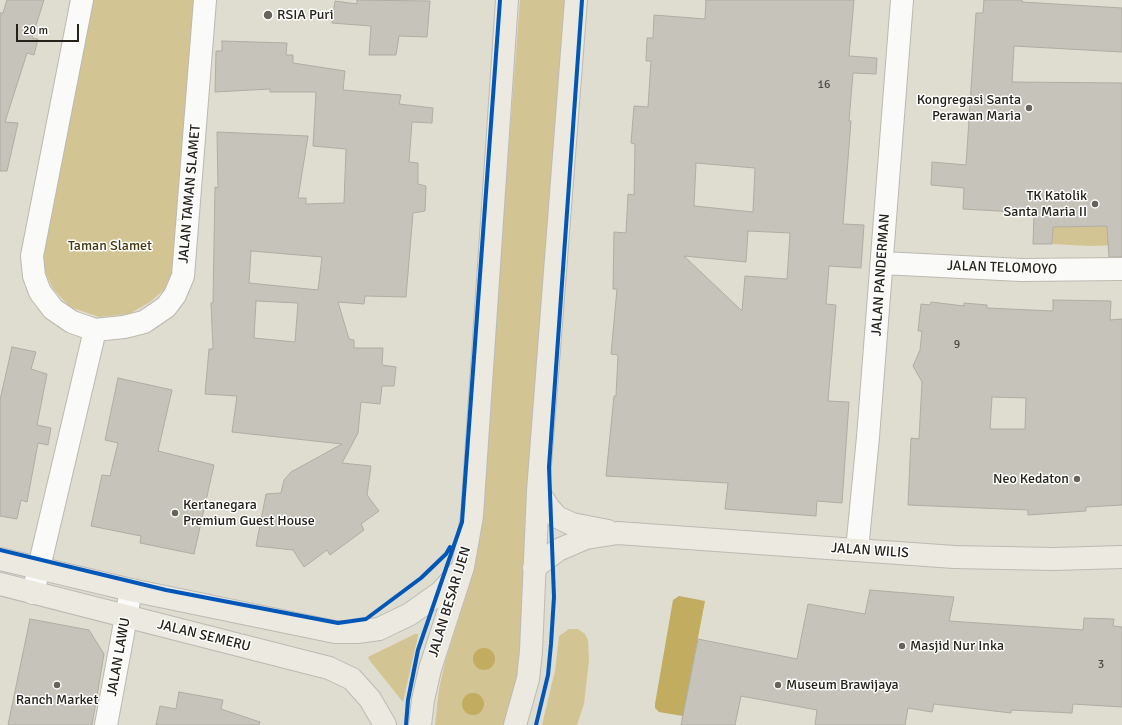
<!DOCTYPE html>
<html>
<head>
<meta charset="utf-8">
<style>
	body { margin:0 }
	#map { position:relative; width:1122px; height:725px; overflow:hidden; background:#dfdcd0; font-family:Signika,sans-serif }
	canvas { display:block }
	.scale { position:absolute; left:16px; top:24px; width:63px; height:18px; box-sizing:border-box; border:2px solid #24221a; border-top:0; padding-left:5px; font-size:12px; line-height:14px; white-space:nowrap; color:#24221a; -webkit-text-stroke:3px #fff; paint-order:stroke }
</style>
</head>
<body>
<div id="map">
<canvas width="1122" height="725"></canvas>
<div class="scale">20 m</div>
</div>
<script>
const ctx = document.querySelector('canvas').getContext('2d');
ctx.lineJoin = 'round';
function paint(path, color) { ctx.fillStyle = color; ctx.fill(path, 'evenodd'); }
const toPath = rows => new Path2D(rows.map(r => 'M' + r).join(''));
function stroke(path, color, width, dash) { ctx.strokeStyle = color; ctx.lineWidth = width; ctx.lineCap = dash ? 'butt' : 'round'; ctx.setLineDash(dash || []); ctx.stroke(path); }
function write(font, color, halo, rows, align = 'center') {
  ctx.font = font + ' Signika,sans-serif'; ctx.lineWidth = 3; ctx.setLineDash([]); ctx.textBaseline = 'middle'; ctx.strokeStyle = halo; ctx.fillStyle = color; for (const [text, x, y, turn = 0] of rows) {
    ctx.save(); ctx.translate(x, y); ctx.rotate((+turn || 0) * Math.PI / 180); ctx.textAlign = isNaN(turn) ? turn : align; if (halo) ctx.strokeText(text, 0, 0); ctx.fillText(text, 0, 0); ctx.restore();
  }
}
const green = toPath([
	[93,0,197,0,173,271,164,290,150,302,129,314,99,317,70,307,53,289,45,272,42,255],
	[520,0,565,0,518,682,505,725,435,725,439,689,445,662,470,583,479,537],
	[1107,226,1108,240,1122,245,1089,246,1052,244,1053,227],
	[569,629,578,629,585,634,588,640,589,660,584,704,577,725,542,725,555,671,559,636],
	[415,634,418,634,418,636,403,702,370,661,368,657]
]);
const water = toPath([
	[679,596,705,601,683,716,659,712,655,708,655,704,673,600],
	'473 659a11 11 0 1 1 22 0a11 11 0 1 1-22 0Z',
	'462 704a11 11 0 1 1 22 0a11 11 0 1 1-22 0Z'
]);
const building = toPath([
	[7,0,44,0,32,38,38,39,34,55,27,53,5,122,18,123,7,171,0,171,0,13,3,13,7,0],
	[357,0,430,1,427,37,399,36,396,55,369,55,371,26,332,23,335,1,357,4,357,0],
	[706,0,854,0,849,56,877,58,876,74,853,73,849,121,851,121,843,224,864,225,861,268,829,266,826,304,836,305,828,401,849,402,842,503,817,501,816,516,725,509,728,483,606,476,614,396,616,396,618,355,611,354,617,289,613,289,614,232,626,233,628,194,634,195,635,144,631,143,634,106,648,107,651,61,646,61,647,38,653,38,654,15,705,19,706,0],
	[696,163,755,168,753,212,694,206,696,163],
	[748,231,790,233,787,279,745,276,742,311,684,256,746,262,748,231],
	[984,0,1022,0,1022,2,1122,8,1122,52,1014,46,1012,82,1122,83,1122,257,1109,257,1107,226,1053,227,1052,244,1033,244,1034,213,963,209,964,188,931,185,932,162,966,165,976,13,983,13,984,0],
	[222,41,287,43,286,55,293,55,293,63,345,71,343,90,401,95,399,104,433,108,432,123,412,122,409,162,418,163,418,184,426,186,425,211,413,213,406,297,365,296,364,304,338,302,349,339,354,340,354,348,383,348,382,365,396,367,394,386,382,386,380,404,361,402,358,433,342,463,371,466,367,495,379,511,361,524,364,530,330,555,327,550,304,567,293,550,256,546,266,494,281,493,284,480,291,472,342,444,232,432,237,396,205,394,209,349,213,349,211,303,213,303,215,187,218,188,217,132,308,136,298,198,306,198,306,204,344,203,346,149,313,146,316,92,270,92,270,89,215,92,216,51,222,51,222,41],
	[251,251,322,257,318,290,249,283,251,251],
	[256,301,298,303,295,342,254,338,256,301],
	[1053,300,1111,301,1110,320,1122,319,1122,505,1086,507,1086,511,1028,515,1028,510,908,505,911,438,919,439,922,382,913,366,920,350,922,331,918,331,921,304,930,305,931,302,964,306,964,303,987,305,987,308,1053,311,1053,300],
	[992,397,1026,398,1025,429,990,429,992,397],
	[12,347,36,352,31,369,47,374,37,425,51,428,48,445,38,443,27,502,21,500,17,519,0,516,0,400,12,347],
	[118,378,172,390,158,451,214,465,194,554,140,543,141,536,91,526,102,475,110,476,118,443,105,440,118,378],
	[870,590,954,597,949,621,1083,630,1084,618,1114,619,1113,626,1122,627,1122,707,1073,704,1072,713,1011,710,1011,713,934,704,932,712,908,708,905,725,815,725,817,710,741,696,735,725,681,725,698,639,797,659,808,604,865,614,870,590],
	[30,619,89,630,104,654,92,725,8,725,30,619],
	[179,692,223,700,221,709,260,722,259,725,156,725,160,706,176,709,179,692]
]);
const minor = toPath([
	[82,0,32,256,34,276,40,292,53,309,72,322,95,330,124,327,144,322,166,307,175,295,183,276,205,0],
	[882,263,1021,270,1122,269],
	[857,550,868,437,902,0],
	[33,593,95,330],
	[106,725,131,590]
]);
const major = toPath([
	[538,491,549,508,557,517,572,524,608,531],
	[0,559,131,590,335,632,357,632,379,629,410,614,441,592,459,572],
	[534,568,558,550,586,538,618,533,954,557,1054,559,1122,557],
	[0,584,329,668,352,679,370,699,385,725],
	[420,725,423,700,430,669,463,567,472,516,507,0],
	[515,725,528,679,531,651,538,491,576,0]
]);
const cycleway = toPath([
	[0,550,166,590,338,623,366,619,421,578,446,554,450,547],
	[406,725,408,700,418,650,462,522,500,0],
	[536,725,548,675,551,644,554,597,549,467,582,0]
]);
const markers = [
	[268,15,5,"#65635a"],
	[1029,108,4,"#65635a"],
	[1095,204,4,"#65635a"],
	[1077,479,4,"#65635a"],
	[175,513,4,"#65635a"],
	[902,646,4,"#65635a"],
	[57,685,4,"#65635a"],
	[778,685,4,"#65635a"]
];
const numberNames = [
	["16",824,85],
	["9",957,345],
	["3",1101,665]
];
const poiNames = [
	["RSIA Puri",277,15],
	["Kongregasi Santa",1021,100,"right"],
	["Perawan Maria",1021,116,"right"],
	["TK Katolik",1087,196,"right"],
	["Santa Maria II",1087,212,"right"],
	["Neo Kedaton",1069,479,"right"],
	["Kertanegara",183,505],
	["Premium Guest House",183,521],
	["Masjid Nur Inka",910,646],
	["Museum Brawijaya",786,685],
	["Ranch Market",57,700,"center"]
];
const streetNames = [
	["JALAN TAMAN SLAMET",190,194,-85],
	["JALAN TELOMOYO",1002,268,2],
	["JALAN PANDERMAN",881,275,-86],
	["JALAN WILIS",870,551,4],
	["JALAN BESAR IJEN",450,602,-73],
	["JALAN SEMERU",204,636,14],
	["JALAN LAWU",119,657,-80]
];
const parkNames = [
	["Taman Slamet",110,246]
];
paint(green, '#d3c593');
paint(water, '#c1ac5f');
paint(building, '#c5c3ba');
stroke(building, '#afaca3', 1);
stroke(minor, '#bcb9b0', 24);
stroke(major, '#bcbab4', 24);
stroke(minor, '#fafaf8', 22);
stroke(major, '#ebe9e0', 22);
stroke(cycleway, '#0057b8', 4);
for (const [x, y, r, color] of markers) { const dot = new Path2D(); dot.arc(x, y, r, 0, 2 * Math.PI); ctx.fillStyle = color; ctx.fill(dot); stroke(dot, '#fff', 1.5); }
write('12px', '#4e4c44', null, numberNames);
write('14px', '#24221a', '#fff', poiNames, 'left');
write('14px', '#24221a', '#fff', streetNames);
write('14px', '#43380c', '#fff', parkNames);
</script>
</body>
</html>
